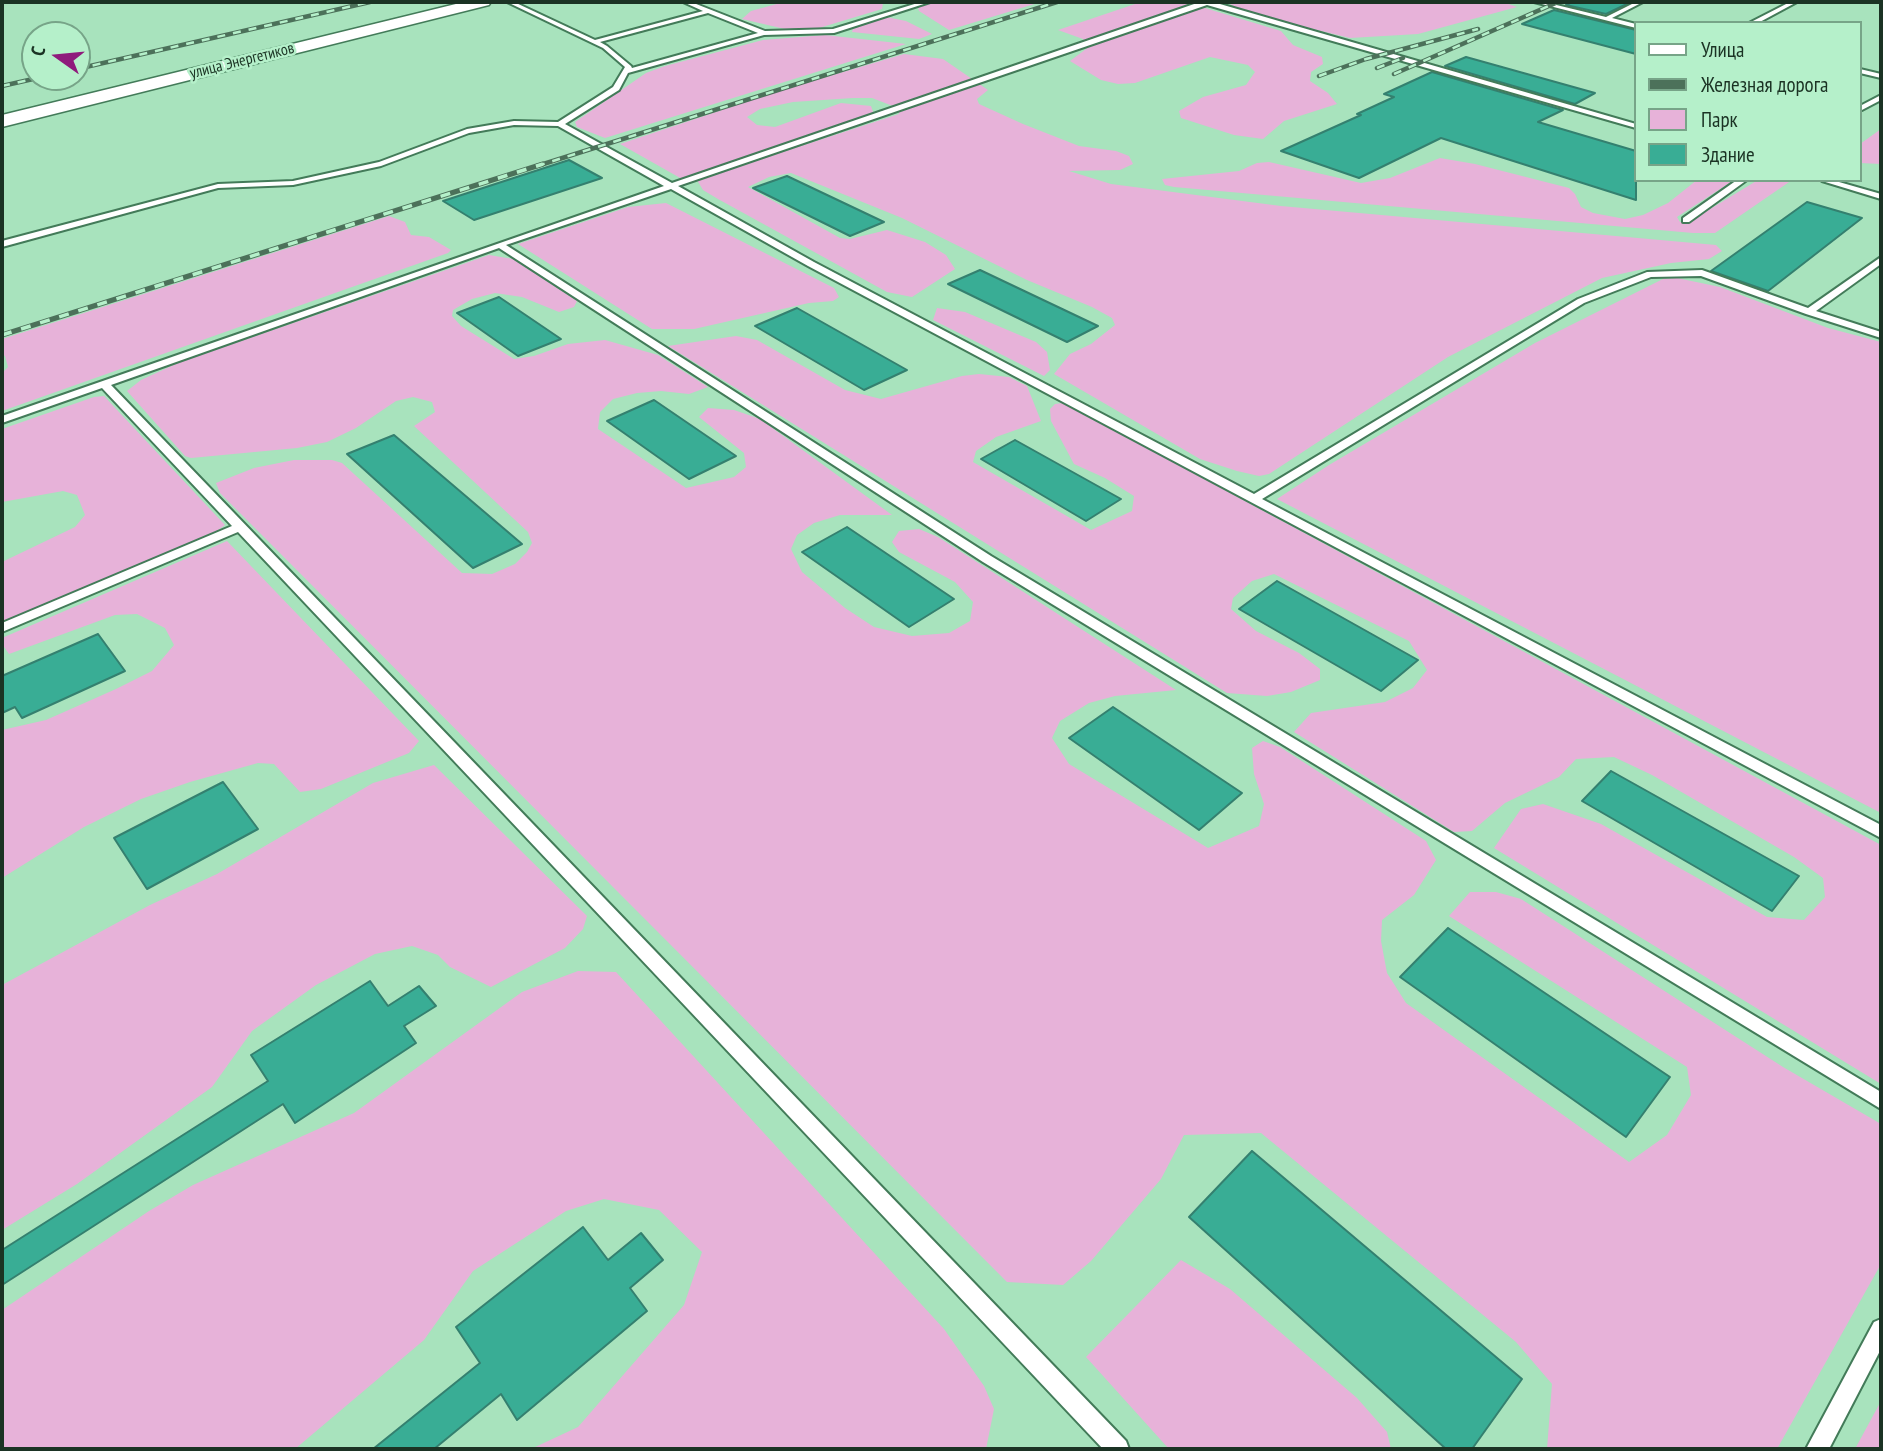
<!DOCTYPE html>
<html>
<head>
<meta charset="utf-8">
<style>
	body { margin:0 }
	#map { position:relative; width:1883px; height:1451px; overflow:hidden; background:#a8e3bd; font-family:"PT Sans Narrow",sans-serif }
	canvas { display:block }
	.frame { position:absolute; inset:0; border:4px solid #1b3324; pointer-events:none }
	.legend { position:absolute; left:1634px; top:21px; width:228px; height:161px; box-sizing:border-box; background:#b5f0ca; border:2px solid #77a488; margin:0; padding:9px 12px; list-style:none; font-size:21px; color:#1b3324 }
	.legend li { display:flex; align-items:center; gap:14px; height:35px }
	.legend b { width:35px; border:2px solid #77a488 }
	.north { position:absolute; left:21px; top:21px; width:70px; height:70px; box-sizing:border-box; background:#b5f0ca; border:2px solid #77a488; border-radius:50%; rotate:285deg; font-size:19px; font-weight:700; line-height:28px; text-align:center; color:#1b3324 }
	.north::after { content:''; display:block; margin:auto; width:24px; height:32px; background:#8f1b7c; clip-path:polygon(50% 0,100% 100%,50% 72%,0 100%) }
</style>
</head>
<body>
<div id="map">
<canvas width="1883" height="1451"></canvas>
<div class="frame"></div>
<ul class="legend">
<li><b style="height:9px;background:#fff"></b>Улица</li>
<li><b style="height:9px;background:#4c715a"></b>Железная дорога</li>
<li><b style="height:19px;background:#e7b2d9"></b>Парк</li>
<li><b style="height:19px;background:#39ad95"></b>Здание</li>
</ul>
<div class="north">С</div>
</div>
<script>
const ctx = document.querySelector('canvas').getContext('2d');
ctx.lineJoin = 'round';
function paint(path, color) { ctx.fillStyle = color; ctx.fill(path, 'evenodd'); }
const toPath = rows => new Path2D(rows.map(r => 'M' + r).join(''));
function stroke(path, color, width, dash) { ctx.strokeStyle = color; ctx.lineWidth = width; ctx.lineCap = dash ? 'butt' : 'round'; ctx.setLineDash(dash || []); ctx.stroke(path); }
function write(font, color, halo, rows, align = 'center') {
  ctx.font = font + ' "PT Sans Narrow",sans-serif'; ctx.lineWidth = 5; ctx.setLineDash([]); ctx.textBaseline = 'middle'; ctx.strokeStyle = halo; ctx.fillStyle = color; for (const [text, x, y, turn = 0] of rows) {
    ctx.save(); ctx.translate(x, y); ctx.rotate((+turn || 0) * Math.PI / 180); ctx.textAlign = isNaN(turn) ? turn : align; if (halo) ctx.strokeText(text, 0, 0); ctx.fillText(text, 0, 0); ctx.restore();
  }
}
const green = toPath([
	[784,2,882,2,883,3,882,9,819,28,785,29,742,19,751,11],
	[934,2,1041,2,949,30,919,11,918,7],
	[1141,2,1185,2,1281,31,1293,45,1322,57,1323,64,1311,72,1310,81,1328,93,1337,104,1284,121,1263,139,1234,135,1181,118,1179,111,1203,97,1246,85,1255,72,1248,65,1210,57,1135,83,1118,84,1101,80,1070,61,1090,46,1083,39,1058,30],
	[1232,2,1503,2,1517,7,1418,34,1350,38,1247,13,1230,4],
	[886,17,906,21,932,34,919,39,852,32,853,29],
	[825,35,906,44,605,138,577,127,575,122,646,73,665,66,763,40],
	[904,54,943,59,988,90,977,99,979,104,1023,124,1079,146,1116,151,1129,156,1133,164,1120,170,1069,171,1111,184,1281,206,1716,245,1722,251,1709,259,1671,263,1602,278,1448,357,1269,474,1259,476,1237,471,1200,459,1054,374,1070,354,1091,344,1115,325,1112,318,1092,307,1027,280,902,218,791,173,769,177,748,187,840,238,850,239,887,230,925,242,946,255,955,269,912,297,887,292,718,199,703,190,697,180,899,114,898,108,872,98,853,98,793,102,760,109,747,117,757,125,775,127,841,103,871,106,873,112,861,119,682,179,620,144,779,91],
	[1881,129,1881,164,1860,163,1860,144],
	[1440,158,1475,164,1569,188,1575,194,1581,207,1593,213,1625,219,1643,215,1668,203,1697,180,1734,180,1677,217,1680,222,1687,223,1758,180,1792,180,1715,233,1693,233,1174,187,1165,185,1162,179,1239,171,1257,163,1269,162,1361,183,1390,178],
	[666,203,834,288,839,297,833,301,809,303,694,329,652,329,518,244,628,207],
	[389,216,405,222,411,235,429,237,451,250,448,253,2,411,2,373,8,367,5,356,2,354,2,339],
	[489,255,513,259,577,301,574,307,559,312,522,297,495,293,472,299,453,310,452,316,461,326,514,359,534,356,568,344,605,340,658,355,708,387,689,394,661,391,637,393,613,399,600,412,598,429,686,488,734,477,746,467,744,453,699,417,708,408,734,410,760,419,892,515,840,515,814,523,797,535,791,549,802,572,845,608,874,627,912,636,949,633,970,621,973,602,955,582,899,552,892,542,899,531,919,529,938,537,1176,690,1115,696,1089,703,1060,721,1052,738,1069,764,1208,848,1259,826,1264,804,1254,774,1252,748,1263,741,1280,747,1426,841,1436,860,1414,895,1382,920,1381,941,1387,973,1406,1003,1629,1162,1667,1135,1691,1095,1687,1067,1449,916,1470,892,1496,892,1521,899,1783,1067,1881,1124,1881,1264,1777,1449,1547,1449,1552,1384,1516,1342,1261,1133,1184,1135,1161,1179,1091,1261,1063,1285,1007,1282,220,493,216,483,254,468,294,460,332,460,342,463,462,573,492,574,515,564,527,552,532,543,528,532,414,426,435,412,432,402,413,397,396,401,356,428,327,442,297,448,191,458,185,456,127,391,141,380,178,363],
	[1677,278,1720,287,1828,328,1881,342,1881,813,1277,499,1329,465,1535,343,1663,279],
	[937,308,965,312,1036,342,1047,352,1050,370,1044,376,933,320],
	[736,336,757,340,845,390,881,399,962,376,979,374,1009,377,1027,386,1041,421,996,437,976,451,973,462,1091,530,1132,511,1134,496,1105,478,1074,464,1051,421,1050,409,1055,404,1063,403,1077,410,1881,845,1881,1084,1494,848,1521,809,1543,804,1601,824,1767,917,1804,920,1825,897,1823,878,1794,857,1652,775,1614,757,1576,759,1559,777,1505,803,1472,831,1454,832,1294,732,1311,713,1385,702,1413,688,1427,670,1409,641,1274,574,1252,581,1233,598,1231,609,1256,631,1299,653,1320,669,1320,680,1291,692,1267,696,1227,693,668,346],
	[104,396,225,525,210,536,2,623,2,562,75,527,85,515,77,495,63,491,2,502,2,429,94,397],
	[227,541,419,741,409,753,321,789,300,792,274,764,258,763,190,782,141,799,84,827,2,878,2,730,46,720,116,689,152,671,174,645,165,628,137,614,115,615,9,654,2,644,2,638],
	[434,765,587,916,583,929,565,948,491,987,450,967,438,955,412,946,375,954,316,985,252,1031,212,1087,77,1184,2,1230,2,985,150,905,217,874,373,783],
	[578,971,616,972,944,1329,984,1386,994,1409,986,1449,531,1449,578,1427,684,1305,702,1252,659,1210,604,1199,566,1211,473,1271,424,1340,295,1449,2,1449,2,1310,149,1211,193,1185,354,1113,522,992],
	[1181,1260,1230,1289,1357,1398,1387,1432,1391,1449,1169,1449,1086,1357],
	[1881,1401,1881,1449,1855,1449]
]);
const building = toPath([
	[1572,2,1631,2,1606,14,1566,5,1572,2],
	[1554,10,1636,30,1636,54,1522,24,1554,10],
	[1466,57,1595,93,1575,104,1445,66,1466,57],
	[1432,72,1563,110,1538,122,1636,151,1636,200,1441,138,1359,178,1281,151,1361,115,1357,114,1394,97,1384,94,1432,72],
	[569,160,602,178,474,220,443,201,569,160],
	[787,176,884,222,850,236,753,188,787,176],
	[1807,202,1862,218,1768,291,1711,271,1807,202],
	[980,270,1098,326,1067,342,948,284,980,270],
	[499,297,561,339,518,356,457,313,499,297],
	[797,308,907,370,864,390,755,326,797,308],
	[654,400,736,456,689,479,607,421,654,400],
	[394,435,522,544,473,568,347,454,394,435],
	[1015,440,1121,499,1086,521,981,459,1015,440],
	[847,527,954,599,909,627,802,552,847,527],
	[1277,581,1418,660,1381,691,1239,609,1277,581],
	[98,634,125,671,22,718,15,707,2,713,2,676,98,634],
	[1113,707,1242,793,1199,830,1069,738,1113,707],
	[1611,771,1799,876,1772,911,1582,801,1611,771],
	[223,782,258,829,147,889,114,838,223,782],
	[1448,928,1670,1077,1626,1137,1400,977,1448,928],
	[370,981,388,1006,419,986,436,1006,404,1026,416,1043,295,1123,283,1104,2,1285,2,1250,268,1081,251,1055,370,981],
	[1252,1151,1522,1379,1472,1449,1446,1449,1189,1217,1252,1151],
	[583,1227,608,1260,641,1233,663,1260,630,1288,647,1311,517,1420,501,1394,434,1449,373,1449,480,1363,456,1327,583,1227]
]);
const service = toPath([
	[507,2,514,2,595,40,703,11,683,2,691,2,765,31,833,29,921,2,930,2,834,33,764,35,628,73,619,90,565,124,672,183,1200,2,1213,2,1636,124,1636,128,1207,5,678,186,814,262,1254,494,1578,299,1647,272,1702,270,1808,308,1881,257,1881,264,1816,311,1881,332,1881,338,1806,314,1701,276,1651,277,1584,303,1262,499,1881,825,1881,838,808,266,671,189,506,245,991,556,1881,1092,1881,1109,983,562,499,248,111,385,1126,1441,1129,1449,1103,1449,238,532,2,632,2,623,232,526,102,388,2,423,2,416,664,186,558,126,514,125,469,133,381,166,293,185,218,188,2,247,2,241,218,184,293,181,379,162,467,129,514,121,558,122,613,87,625,67,603,48,507,2],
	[708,13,758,33,632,68,631,66,607,46,600,42,708,13],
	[1534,2,1544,2,1606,17,1636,2,1643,2,1612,18,1636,24,1636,28,1534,2],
	[1790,2,1797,2,1758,23,1749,23,1790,2],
	[1860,69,1881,74,1881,78,1860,73,1860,69],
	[1881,95,1881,100,1860,111,1860,106,1881,95],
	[1737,180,1747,180,1689,222,1683,222,1683,218,1737,180],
	[1832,180,1881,194,1881,199,1822,181,1832,180],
	[1881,1319,1881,1349,1829,1449,1806,1449,1874,1322,1881,1319]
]);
const tertiary = toPath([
	[464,2,491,2,489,5,2,127,2,115,464,2]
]);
const railFar1 = toPath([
	[1377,68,1403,58],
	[77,69,370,2],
	[1394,74,1558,2],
	[1319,76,1366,59,1478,29],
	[2,86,42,77],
	[537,166,1057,2]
]);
const rail = toPath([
	[2,335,543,164]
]);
const farStreetnames = [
	["улица Энергетиков",242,61,-14]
];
paint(green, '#e7b2d9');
paint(building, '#39ad95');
stroke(building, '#34806f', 2);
stroke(service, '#437b59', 4);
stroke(tertiary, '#437b59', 3);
paint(service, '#fff');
paint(tertiary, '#fff');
stroke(railFar1, '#4c715a', 4.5);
stroke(rail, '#4c715a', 5);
stroke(railFar1, '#b5f0ca', 2.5, [8]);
stroke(rail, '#b5f0ca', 3.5, [10]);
write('16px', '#1b3324', '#b5f0ca', farStreetnames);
</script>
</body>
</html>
